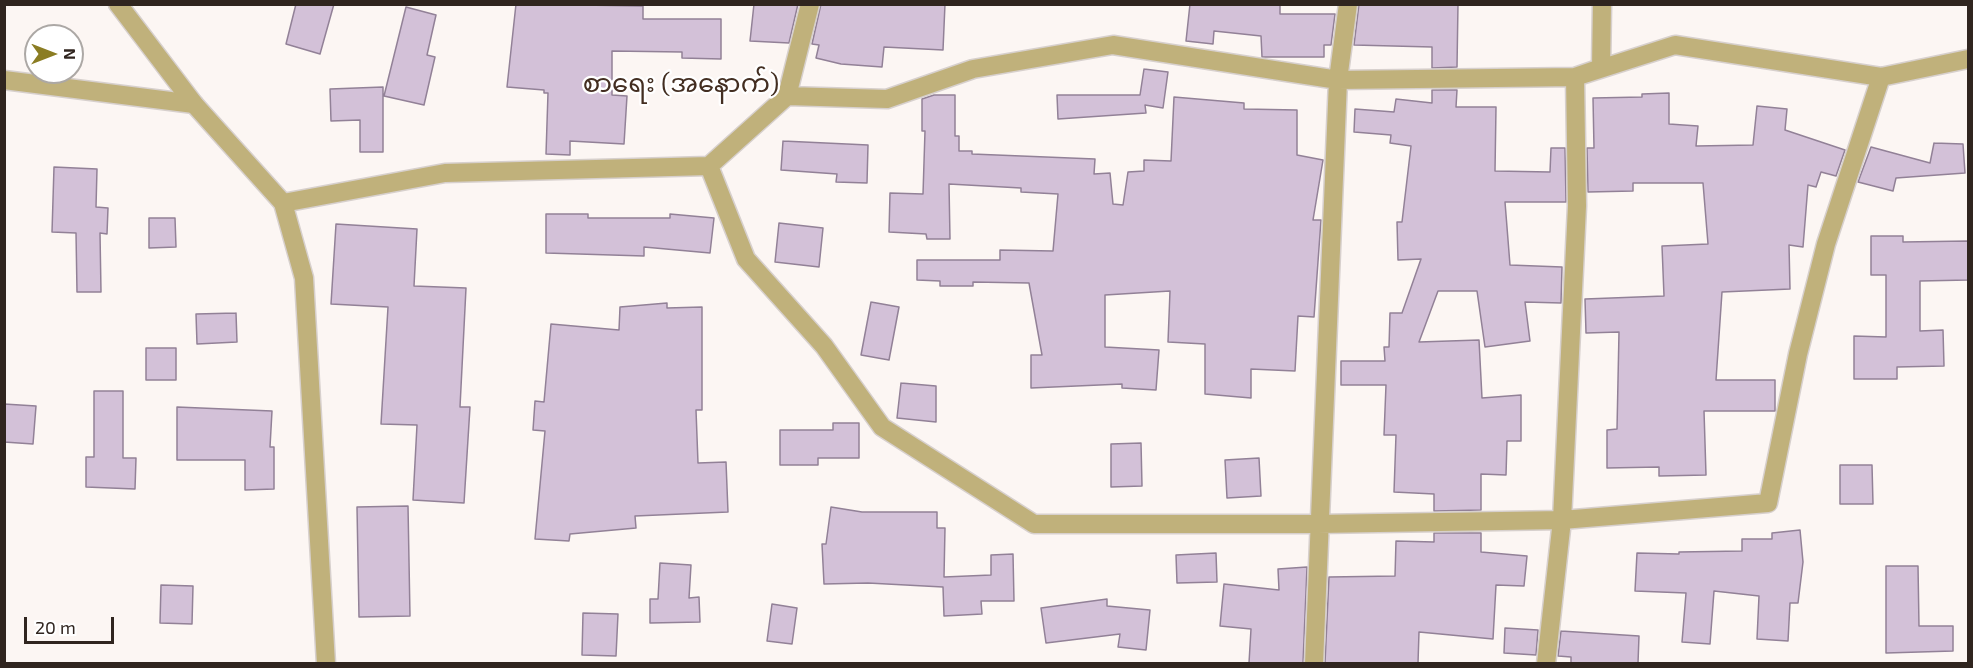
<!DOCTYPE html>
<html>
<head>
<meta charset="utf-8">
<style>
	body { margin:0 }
	#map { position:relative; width:1973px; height:668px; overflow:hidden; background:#fcf6f3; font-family:"Exo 2",sans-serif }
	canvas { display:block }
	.frame { position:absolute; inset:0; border:6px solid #30251f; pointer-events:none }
	.north { position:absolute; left:24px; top:24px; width:60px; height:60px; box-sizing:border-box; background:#fff; border:2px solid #aca8a5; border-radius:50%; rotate:90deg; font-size:16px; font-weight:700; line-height:24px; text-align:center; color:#30251f }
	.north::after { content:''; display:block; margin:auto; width:21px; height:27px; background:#8b7d23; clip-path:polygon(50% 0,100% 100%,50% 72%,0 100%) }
	.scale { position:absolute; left:24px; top:617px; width:90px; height:27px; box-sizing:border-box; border:3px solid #30251f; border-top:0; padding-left:8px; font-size:18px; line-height:21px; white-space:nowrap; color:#30251f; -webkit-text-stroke:4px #fff; paint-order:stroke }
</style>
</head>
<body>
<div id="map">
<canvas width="1973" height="668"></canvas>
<div class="frame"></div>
<div class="north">N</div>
<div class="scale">20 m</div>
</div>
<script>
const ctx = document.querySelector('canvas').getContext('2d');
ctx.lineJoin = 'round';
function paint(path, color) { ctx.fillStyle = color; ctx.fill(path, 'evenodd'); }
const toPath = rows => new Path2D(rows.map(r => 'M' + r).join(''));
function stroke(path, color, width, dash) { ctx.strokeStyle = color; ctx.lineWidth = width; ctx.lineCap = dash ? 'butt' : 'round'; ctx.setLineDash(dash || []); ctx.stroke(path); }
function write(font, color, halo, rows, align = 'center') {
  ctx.font = font + ' "Exo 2","Noto Sans Myanmar",sans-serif'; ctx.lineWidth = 4.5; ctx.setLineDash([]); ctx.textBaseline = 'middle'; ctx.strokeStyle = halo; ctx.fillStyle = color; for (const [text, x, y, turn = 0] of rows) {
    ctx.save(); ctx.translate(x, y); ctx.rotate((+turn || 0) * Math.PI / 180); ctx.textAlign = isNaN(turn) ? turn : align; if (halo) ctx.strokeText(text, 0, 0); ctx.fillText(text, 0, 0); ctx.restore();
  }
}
const building = toPath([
	[296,4,334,4,320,54,286,44,296,4],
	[516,4,643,6,643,19,721,19,721,59,682,58,682,52,612,51,612,95,627,96,624,144,570,141,570,155,546,154,548,93,544,93,544,90,507,87,516,4],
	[754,4,798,4,789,43,750,41,754,4],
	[821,4,945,4,943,50,884,47,882,67,841,64,816,58,819,45,812,44,821,4],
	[1190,4,1280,4,1280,14,1335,14,1331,45,1324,45,1324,57,1262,57,1261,36,1214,31,1213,44,1186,41,1190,4],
	[1359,4,1458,4,1457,67,1432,68,1432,47,1354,45,1359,4],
	[406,7,436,15,427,55,435,57,424,105,384,96,406,7],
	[1144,69,1168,72,1163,108,1145,105,1146,113,1058,119,1057,95,1140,95,1144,69],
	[383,87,383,152,360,152,360,120,331,121,330,89,383,87],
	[1432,90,1457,90,1456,107,1496,107,1495,171,1550,172,1551,148,1565,148,1566,202,1505,202,1510,265,1562,267,1561,303,1525,302,1530,341,1485,347,1477,291,1438,291,1419,342,1479,340,1482,398,1521,395,1521,441,1507,441,1506,475,1481,474,1481,510,1434,511,1434,494,1394,492,1396,435,1384,435,1386,385,1341,385,1341,361,1385,361,1384,347,1389,347,1390,313,1402,313,1421,259,1398,260,1397,222,1402,222,1411,146,1390,143,1391,135,1354,132,1355,109,1394,112,1396,99,1432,103,1432,90],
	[1669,93,1669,124,1698,126,1696,146,1753,145,1757,106,1787,109,1785,130,1845,150,1836,176,1821,172,1816,187,1808,185,1803,247,1789,245,1790,289,1722,292,1716,380,1775,380,1775,411,1704,411,1706,475,1659,476,1659,467,1607,468,1607,430,1617,429,1619,332,1586,333,1585,299,1664,296,1662,246,1708,244,1703,183,1633,183,1633,191,1588,192,1587,148,1594,148,1593,98,1642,97,1642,94,1669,93],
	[934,95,955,95,955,136,959,136,959,151,972,151,972,154,1095,159,1094,174,1110,173,1113,204,1123,205,1128,172,1144,171,1144,160,1171,161,1174,97,1244,103,1244,109,1297,110,1297,155,1323,160,1313,220,1321,220,1314,317,1298,316,1295,371,1251,369,1251,398,1205,394,1205,344,1168,342,1170,291,1105,295,1105,347,1159,350,1156,390,1122,388,1122,384,1031,388,1031,355,1042,355,1029,283,973,282,973,286,940,286,940,281,917,280,917,260,1000,260,1000,250,1053,251,1058,194,1021,192,1021,188,949,184,950,239,927,239,926,234,889,232,890,193,923,194,925,131,922,131,922,99,934,95],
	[783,141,868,145,867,183,836,182,837,174,781,170,783,141],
	[1934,143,1963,144,1965,173,1896,178,1893,191,1858,182,1871,147,1930,163,1934,143],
	[54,167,97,169,96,207,108,208,107,234,100,233,101,292,77,292,76,233,52,232,54,167],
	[546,214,588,214,588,218,670,218,670,214,714,218,710,253,644,247,644,256,546,253,546,214],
	[149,218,175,218,176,247,149,248,149,218],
	[779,223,823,228,819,267,775,262,779,223],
	[336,224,417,229,414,286,466,288,460,407,470,407,464,503,413,500,417,425,381,424,388,307,331,304,336,224],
	[1871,236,1903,236,1903,242,1968,241,1968,280,1920,281,1920,331,1943,330,1944,366,1897,367,1897,379,1854,379,1854,336,1886,337,1886,275,1871,275,1871,236],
	[871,302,899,307,889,360,861,355,871,302],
	[667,303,667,308,702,307,702,410,696,410,698,463,726,462,728,512,635,516,636,528,570,534,569,541,535,539,545,431,533,430,535,401,544,402,551,324,619,330,620,307,667,303],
	[236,313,237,342,197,344,196,314,236,313],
	[146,348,176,348,176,380,146,380,146,348],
	[901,383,936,386,936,422,897,418,901,383],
	[94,391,123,391,123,458,136,458,135,489,86,487,86,457,94,457,94,391],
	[4,404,36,406,33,444,4,442,4,404],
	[177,407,272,411,270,447,274,447,274,489,245,490,245,460,177,460,177,407],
	[833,423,859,423,859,458,818,458,818,465,780,465,780,430,833,430,833,423],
	[1141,443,1142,486,1111,487,1111,444,1141,443],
	[1259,458,1261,496,1227,498,1225,460,1259,458],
	[1840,465,1872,465,1873,504,1840,504,1840,465],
	[408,506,410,616,359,617,357,507,408,506],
	[831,507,862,512,937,512,937,528,945,528,944,577,991,575,991,555,1013,554,1014,601,981,601,982,614,944,616,943,587,868,583,824,584,822,544,826,544,831,507],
	[1800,530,1803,562,1798,603,1790,603,1788,641,1757,639,1759,596,1714,591,1710,644,1682,642,1686,593,1635,591,1637,553,1679,554,1679,552,1742,551,1742,539,1772,539,1772,533,1800,530],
	[1434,533,1481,533,1481,552,1527,556,1524,586,1496,585,1493,639,1419,632,1418,663,1325,663,1329,577,1395,576,1396,541,1434,542,1434,533],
	[1216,553,1217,582,1177,583,1176,555,1216,553],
	[660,563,691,565,689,598,699,597,700,622,650,623,650,599,658,599,660,563],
	[1886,566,1918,566,1919,626,1953,626,1953,651,1886,653,1886,566],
	[1307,567,1303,663,1249,663,1251,629,1220,626,1224,584,1279,590,1278,569,1307,567],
	[161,585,193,586,192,624,160,623,161,585],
	[1107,599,1107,606,1150,610,1146,650,1118,647,1120,634,1046,643,1041,608,1107,599],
	[772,604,797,608,792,644,767,641,772,604],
	[583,613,618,614,616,656,582,655,583,613],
	[1505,628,1538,630,1536,655,1504,653,1505,628],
	[1561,631,1639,636,1638,663,1571,663,1571,657,1558,656,1561,631]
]);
const minor = toPath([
	[4,80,194,104],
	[787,96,810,4],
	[709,166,746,259,824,346,882,427,1034,524,1318,524,1562,520,1768,503,1798,354,1826,244,1881,77],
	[283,203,445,173,709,166,787,96,887,99,973,69,1113,45,1338,80,1575,77,1675,45,1881,77,1968,59],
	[1314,664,1338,80,1348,4],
	[1546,664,1562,520,1577,206,1575,77,1601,68,1602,4]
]);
const tertiary = toPath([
	[118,4,194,104,283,203,304,278,326,664]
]);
const quarterNames = [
	["စာရေး (အနောက်)",681,83]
];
paint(building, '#d3c1d8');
stroke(building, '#928197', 1.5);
stroke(minor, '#d7d0cd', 21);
stroke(tertiary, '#d7d0cd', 21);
stroke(minor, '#c0b17b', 18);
stroke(tertiary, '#c0b17b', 18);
write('26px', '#432e21', '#fff', quarterNames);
</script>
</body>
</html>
